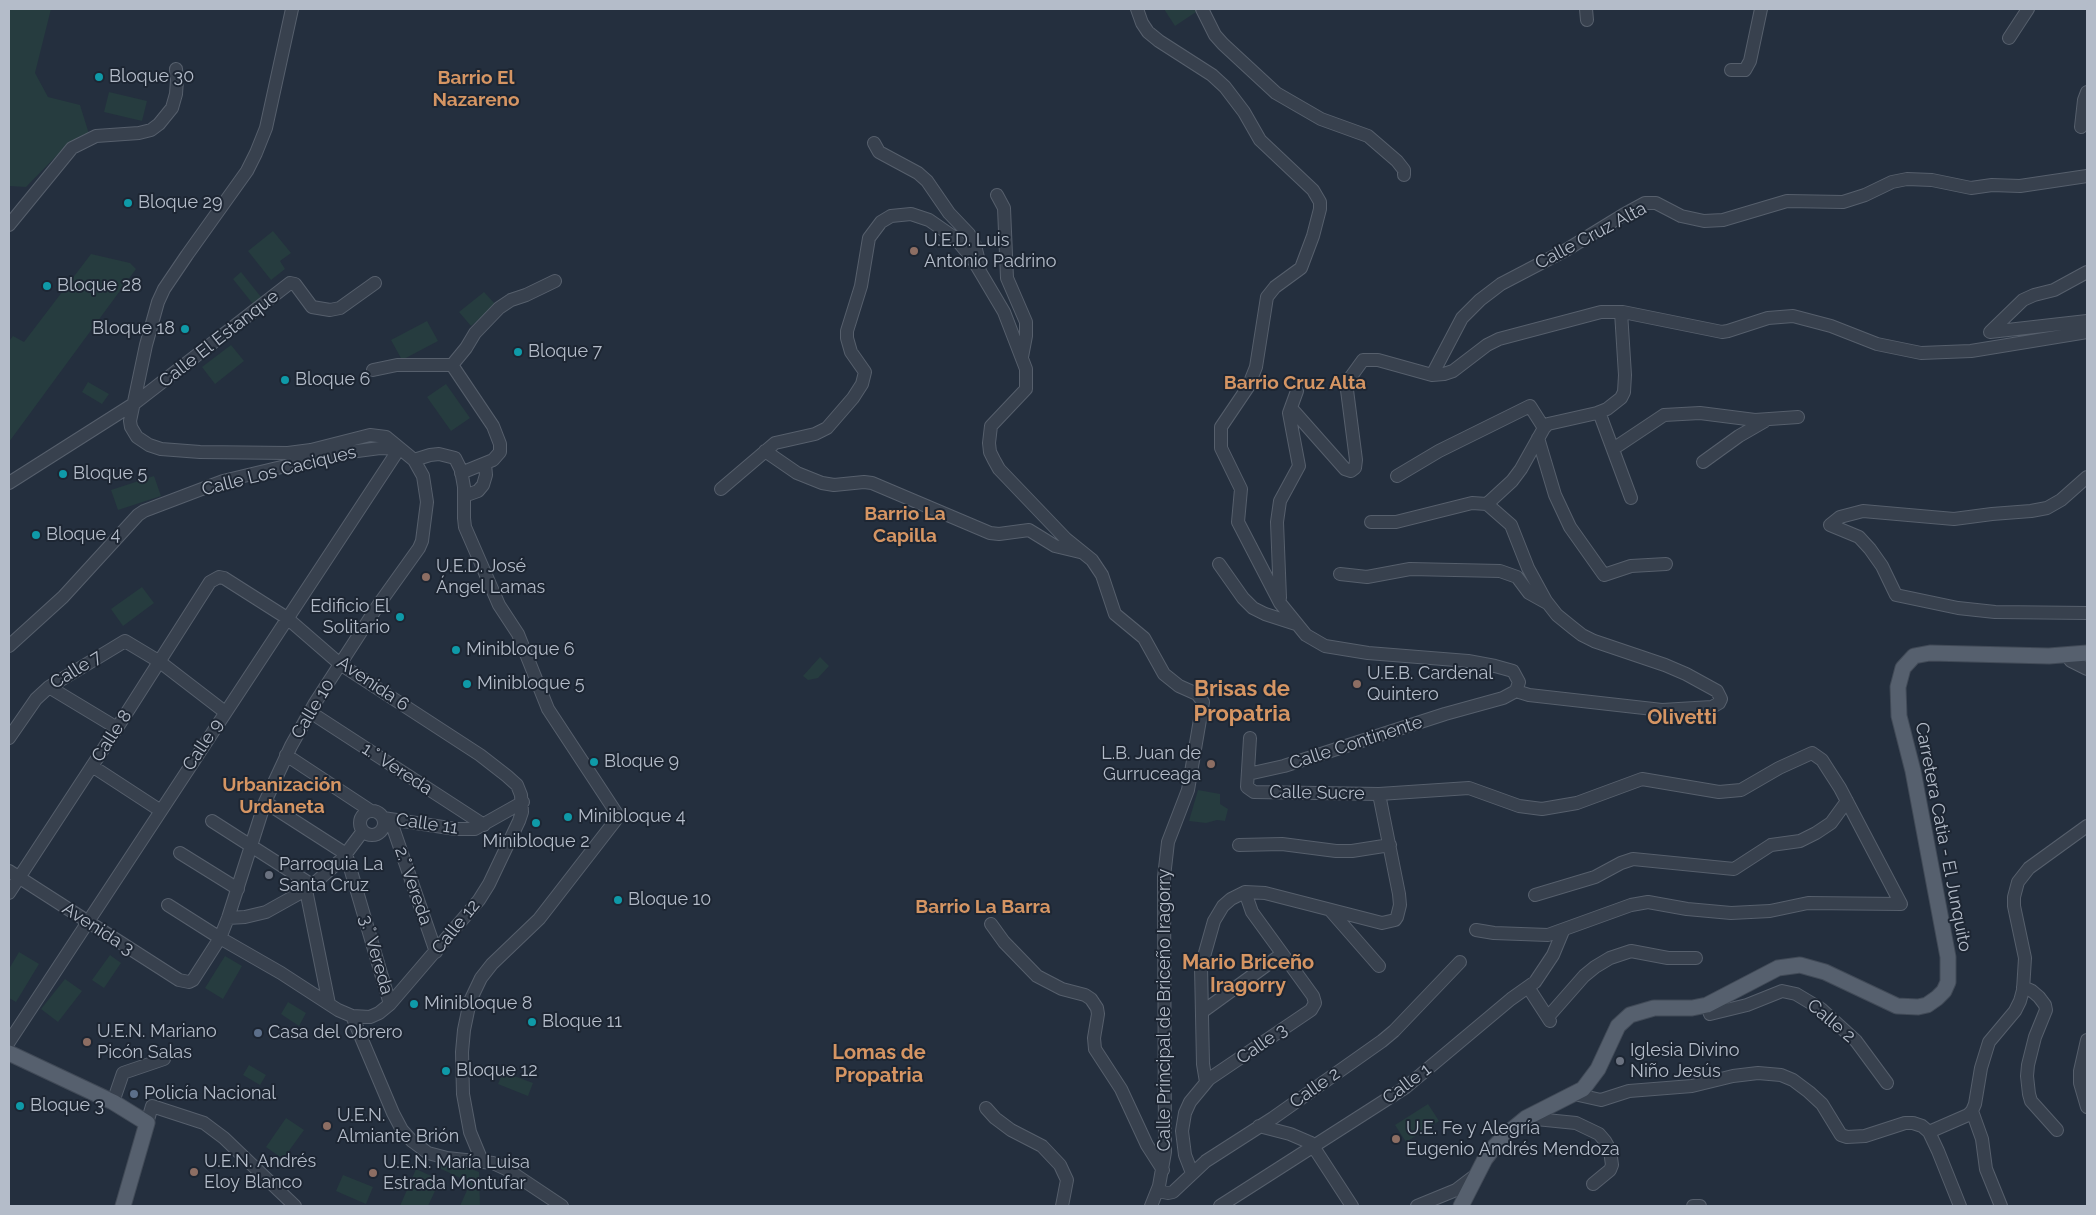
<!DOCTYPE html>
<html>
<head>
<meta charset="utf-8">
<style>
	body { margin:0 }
	#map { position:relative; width:2096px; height:1215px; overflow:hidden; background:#242f3e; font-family:Raleway,sans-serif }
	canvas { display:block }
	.frame { position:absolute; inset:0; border:10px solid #b4bcc9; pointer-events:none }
</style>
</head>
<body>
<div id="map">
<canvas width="2096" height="1215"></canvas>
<div class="frame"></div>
</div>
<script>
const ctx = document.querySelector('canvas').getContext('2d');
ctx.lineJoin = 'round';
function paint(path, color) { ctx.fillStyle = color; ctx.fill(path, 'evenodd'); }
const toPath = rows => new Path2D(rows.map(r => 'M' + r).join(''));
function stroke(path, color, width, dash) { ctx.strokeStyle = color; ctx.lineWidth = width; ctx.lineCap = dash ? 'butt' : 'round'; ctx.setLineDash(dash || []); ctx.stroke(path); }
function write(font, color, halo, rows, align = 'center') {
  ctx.font = font + ' Raleway,sans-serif'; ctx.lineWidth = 4; ctx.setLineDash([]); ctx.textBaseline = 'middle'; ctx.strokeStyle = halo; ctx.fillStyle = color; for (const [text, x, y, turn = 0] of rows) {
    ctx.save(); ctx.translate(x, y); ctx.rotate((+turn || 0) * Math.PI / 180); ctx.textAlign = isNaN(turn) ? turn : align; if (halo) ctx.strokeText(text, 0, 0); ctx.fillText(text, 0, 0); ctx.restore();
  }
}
const green = toPath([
	[9,9,51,9,35,73,48,97,80,105,89,134,66,146,26,187,9,186],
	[1164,9,1198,9,1199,10,1175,26],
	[109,92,147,101,142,121,104,112],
	[273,231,291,253,280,261,285,269,271,280,248,251],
	[91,254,130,263,136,269,9,442,9,341,13,336,24,342],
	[241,272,261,297,253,304,233,279],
	[484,292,496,305,471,326,459,312],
	[427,321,438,341,402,360,391,340],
	[231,345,244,361,215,384,202,367],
	[88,382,109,394,102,404,82,392],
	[446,384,470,418,451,431,427,397],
	[154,476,161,496,118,510,111,490],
	[142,587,154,603,123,626,111,609],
	[820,657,829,666,818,678,808,680,803,676],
	[1198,790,1220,794,1220,804,1228,809,1225,821,1217,820,1206,823,1189,821],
	[19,952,39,964,16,1002,9,998,9,969],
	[110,955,121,963,104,988,92,980],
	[225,956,242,966,223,999,205,988],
	[65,979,82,991,58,1022,41,1009],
	[288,1002,306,1013,299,1026,281,1014],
	[249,1065,266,1075,260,1085,243,1075],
	[503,1072,533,1083,528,1096,498,1084],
	[1428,1104,1439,1121,1406,1142,1395,1125],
	[286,1118,304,1130,283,1159,266,1147],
	[442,1162,471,1169,479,1172,480,1206,460,1206,468,1188,469,1182,437,1167],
	[416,1169,440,1180,428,1206,400,1206],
	[343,1175,373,1187,366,1204,336,1191]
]);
const minor = toPath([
	[1137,9,1142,23,1148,32,1159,41,1212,75,1225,87,1244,112,1260,140,1313,190,1320,202,1320,209,1313,236,1301,268,1275,287,1267,297,1256,367,1248,387,1221,427,1221,448,1241,489,1238,522,1280,603,1306,635,1325,646,1368,653,1468,661,1495,666,1513,671,1519,682,1516,691,1503,698,1445,714,1284,766,1248,774],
	[1202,9,1215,35,1223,44,1276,93,1321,119,1368,136,1397,161,1404,170,1404,175],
	[1586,9,1587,20],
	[2009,38,2028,9],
	[1731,70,1745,70,1750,61,1761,9],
	[2081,127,2084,100,2087,92],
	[874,143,879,152,918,173,927,181,949,213,969,234,975,245,980,266],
	[997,195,1004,208,1007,278,1026,322,1026,336,1022,357],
	[9,225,72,148,96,136,139,133,151,130,159,124,172,108,176,94,177,80,176,69],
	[2087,272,2054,290,2034,295,2023,300,1990,332,2087,321],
	[452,365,493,426,500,444,500,452,493,460,461,473],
	[452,365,466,348,475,333,499,308,511,300,526,295,555,281],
	[373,370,397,365,452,365],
	[1432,375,1462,318,1480,300,1501,284,1566,250,1623,215,1645,203,1656,203,1681,216,1704,221,1723,220,1787,201,1843,202,1865,195,1892,182,1907,179,1932,180,1971,188,1992,185,2020,186,2087,176],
	[1291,408,1345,469,1351,471,1355,468,1356,460,1347,390,1350,378,1363,360,1378,360,1432,375,1444,374,1453,371,1487,345,1499,339,1601,312,1623,312,1722,332,1728,331,1768,318,1793,316,1831,326,1877,344,1921,353,1971,351,2087,332],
	[1599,412,1631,498],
	[1538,438,1555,495,1570,527,1604,575,1631,566,1666,564],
	[1613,449,1664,415,1700,413,1755,420,1798,417],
	[765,451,797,473,822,483,834,485,864,482,872,483,990,533,999,534,1029,530,1055,546,1080,552],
	[414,460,430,455,439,454,455,458,461,470,464,487,464,518,465,527,499,605,518,634,548,709,617,814,615,821,539,919,492,964,481,978,470,1001,464,1030,462,1052,463,1094,470,1132,482,1161],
	[1703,462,1739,436,1765,421],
	[1397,476,1439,451,1530,406,1544,428],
	[2087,477,2061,500,2047,508,2031,511,1992,514,1954,519,1863,511,1840,517,1830,525,1859,537,1870,549,1882,566,1896,595,1958,608,1995,612,2087,613],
	[9,483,135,403,290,283,295,284,312,307,330,310,340,308,375,283],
	[721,489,775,443,815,434,827,428,853,398,862,384,865,372,851,352,847,338,847,331,861,286,869,238,881,222,891,216,911,214,929,220,955,238,972,258,1004,312,1026,369,1026,389,991,426,989,443,990,452,994,460,999,469,1066,539,1092,560,1102,575,1115,614,1144,638,1164,674,1179,686,1197,694,1203,702,1188,790,1168,842,1164,877,1165,1152,1159,1186,1151,1206],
	[464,496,478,491,483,485,486,475,485,464],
	[1487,504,1511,525,1528,568,1546,601,1557,615,1573,628,1582,635,1594,641,1665,665,1686,674,1717,691,1721,699,1719,703,1712,707,1662,710,1529,695,1516,691],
	[1487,504,1512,481,1521,469,1544,428,1548,424,1597,413,1607,409,1621,398,1624,392,1625,375,1621,312],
	[1371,522,1396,522,1472,503,1487,504],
	[1219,564,1243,598,1253,608,1265,614,1296,624],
	[1340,574,1367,577,1410,569,1500,571,1517,577,1529,593,1547,603],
	[1280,598,1277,522,1280,501,1299,466,1289,413,1297,391],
	[9,646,63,597,138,515,144,511,223,481,273,469,342,453,380,448,399,449],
	[2066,655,2071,661,2087,669],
	[49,687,117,728],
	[310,712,484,825],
	[9,738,36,699,49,687,125,641,160,662,225,712],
	[1250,738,1247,787,1254,792,1379,794,1469,788,1519,806,1542,809,1577,803,1642,779,1719,792,1741,790,1779,768,1812,753,1822,760,1840,788,1901,904,1808,903,1770,911,1731,913,1687,909,1648,902,1631,905,1548,935,1494,933,1476,930],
	[286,755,371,811],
	[92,766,161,811],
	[265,802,346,854,390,1004],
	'360 823a12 12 0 1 1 24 0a12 12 0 1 1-24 0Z',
	[383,818,456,829,475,829,523,802],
	[390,819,436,952],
	[212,821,312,885],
	[1239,845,1282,844,1336,851,1352,851,1390,845],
	[180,853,238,889],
	[9,871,179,980,189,982,193,980,220,938,228,918,265,802,291,746,315,703,379,604,419,548,422,541,427,502,423,476,414,460,386,437,370,435,311,450,288,453,200,452,161,449,149,445,137,437,131,427,130,421,146,345,158,302,164,289,187,255,247,171,256,153,266,128,292,9],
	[306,890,329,1004],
	[9,893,117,728,210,582,219,577,224,578,287,618,340,664,480,755,507,776,517,785,521,795,522,812,519,821,489,884,479,900,390,1004,379,1013,370,1017,352,1016,338,1010,281,973,220,938,168,905],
	[1535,895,1595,877,1621,863,1633,859,1734,869,1771,845,1800,841,1816,833,1831,823,1847,801],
	[1330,910,1379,966],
	[228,918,245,917,266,912,309,888,342,859,363,831],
	[991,924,1004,942,1037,976,1062,989,1085,995,1091,999,1097,1008,1098,1014,1094,1038,1095,1049,1121,1089,1147,1145,1163,1170],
	[1528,987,1550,1021],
	[2023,987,2032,991,2039,997,2045,1005,2046,1010,2035,1037,2028,1065,2027,1076,2029,1094,2031,1101,2057,1130],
	[1707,1005,1710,1014,1747,1005,1782,991,1796,994,1821,1009,1856,1041,1887,1083],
	[1202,1012,1282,954],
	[352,1016,393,1113,402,1130,412,1141,428,1153,447,1158,493,1163,508,1170,562,1206],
	[1548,1017,1584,976,1595,967,1610,958,1631,951,1668,958,1696,958],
	[2087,1040,2080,1071,2080,1083,2087,1107],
	[9,1042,399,449],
	[1206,1082,1203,1064,1201,967,1214,921,1223,906,1231,899,1245,892,1265,893,1382,923,1395,920,1397,917,1400,905,1399,894,1379,794],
	[1574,1094,1601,1100,1629,1091,1692,1086,1733,1076,1758,1073,1781,1075,1793,1080,1809,1092,1822,1104,1841,1135,1847,1137,1865,1136,1905,1123,1913,1123,1922,1126,1929,1132,1938,1151,1960,1206],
	[113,1102,123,1073,164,1059],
	[986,1108,995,1118,1011,1130,1042,1146,1060,1165,1067,1180,1062,1206],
	[1972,1111,1982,1139,1986,1169,2001,1206],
	[1526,1118,1576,1123,1599,1134,1605,1141,1610,1150,1612,1165,1610,1170,1593,1184],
	[147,1123,152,1106,204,1123,224,1138,295,1206],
	[1259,1126,1290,1134,1311,1143,1352,1206],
	[1929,1132,1968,1115,1972,1111,1975,1104,1981,1068,1989,1042,2015,1011,2020,1001,2023,990,2025,958,2014,906,2014,897,2018,882,2029,868,2087,826],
	[1192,1173,1185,1155,1182,1131,1185,1113,1190,1102,1209,1079,1311,1010,1315,1003,1313,996,1300,978,1252,912,1245,892],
	[1158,1191,1168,1193,1173,1192,1206,1161,1273,1118,1382,1041,1394,1031,1460,962],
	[1220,1206,1406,1087,1511,999,1535,982,1553,955,1563,931],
	[1417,1206,1456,1190,1477,1174],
	[1693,1206,1700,1206]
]);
const major = toPath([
	[9,1053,113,1102,147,1123,123,1206],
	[1461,1206,1485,1159,1495,1146,1509,1132,1526,1118,1583,1089,1598,1069,1618,1026,1630,1015,1654,1008,1692,1008,1707,1005,1778,968,1800,965,1825,972,1897,1006,1918,1007,1927,1005,1937,998,1944,991,1948,982,1948,957,1913,771,1899,716,1898,687,1903,668,1914,656,1930,653,2049,656,2087,653]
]);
const markers = [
	[99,77,5,"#0f9aa8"],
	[128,203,5,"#0f9aa8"],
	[914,251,5,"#8d6e63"],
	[47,286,5,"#0f9aa8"],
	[185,329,5,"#0f9aa8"],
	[518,352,5,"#0f9aa8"],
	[285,380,5,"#0f9aa8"],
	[63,474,5,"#0f9aa8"],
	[36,535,5,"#0f9aa8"],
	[426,577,5,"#8d6e63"],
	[400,617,5,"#0f9aa8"],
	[456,650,5,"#0f9aa8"],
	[467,684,5,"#0f9aa8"],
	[1357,684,5,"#8d6e63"],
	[594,762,5,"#0f9aa8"],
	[1211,764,5,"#8d6e63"],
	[568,817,5,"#0f9aa8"],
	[536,823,5,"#0f9aa8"],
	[269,875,5,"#6b7280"],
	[618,900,5,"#0f9aa8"],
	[414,1004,5,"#0f9aa8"],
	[532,1022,5,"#0f9aa8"],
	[258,1033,5,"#5c6f8a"],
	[87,1042,5,"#8d6e63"],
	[1620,1061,5,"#6b7280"],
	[446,1071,5,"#0f9aa8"],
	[134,1094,5,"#5c6f8a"],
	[20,1106,5,"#0f9aa8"],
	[327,1126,5,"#8d6e63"],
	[1396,1139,5,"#8d6e63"],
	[194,1172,5,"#8d6e63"],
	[373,1173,5,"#8d6e63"]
];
const poiNames = [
	["Bloque 30",109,77],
	["Bloque 29",138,203],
	["U.E.D. Luis",924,241],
	["Antonio Padrino",924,262],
	["Bloque 28",57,286],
	["Bloque 18",175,329,"right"],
	["Bloque 7",528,352],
	["Bloque 6",295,380],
	["Bloque 5",73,474],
	["Bloque 4",46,535],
	["U.E.D. José",436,567],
	["Ángel Lamas",436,588],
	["Edificio El",390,607,"right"],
	["Solitario",390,628,"right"],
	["Minibloque 6",466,650],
	["U.E.B. Cardenal",1367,674],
	["Quintero",1367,695],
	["Minibloque 5",477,684],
	["L.B. Juan de",1201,754,"right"],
	["Gurruceaga",1201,775,"right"],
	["Bloque 9",604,762],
	["Minibloque 4",578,817],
	["Minibloque 2",536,842,"center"],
	["Parroquia La",279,865],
	["Santa Cruz",279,886],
	["Bloque 10",628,900],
	["Minibloque 8",424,1004],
	["Bloque 11",542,1022],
	["U.E.N. Mariano",97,1032],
	["Picón Salas",97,1053],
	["Casa del Obrero",268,1033],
	["Iglesia Divino",1630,1051],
	["Niño Jesús",1630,1072],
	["Bloque 12",456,1071],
	["Policía Nacional",144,1094],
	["Bloque 3",30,1106],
	["U.E.N.",337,1116],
	["Almiante Brión",337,1137],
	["U.E. Fe y Alegría",1406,1129],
	["Eugenio Andrés Mendoza",1406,1150],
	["U.E.N. Andrés",204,1162],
	["Eloy Blanco",204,1183],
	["U.E.N. María Luisa",383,1163],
	["Estrada Montufar",383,1184]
];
const streetNames = [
	["Calle Cruz Alta",1591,236,-28],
	["Calle El Estanque",219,339,-38],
	["Calle Los Caciques",279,471,-14],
	["Calle 7",76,670,-32],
	["Avenida 6",373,684,34],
	["Calle 10",313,709,-59],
	["Calle 8",112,736,-57],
	["Calle Continente",1356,743,-18],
	["Calle 9",203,745,-57],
	["1.° Vereda",397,769,33],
	["Calle Sucre",1317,793,1],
	["Calle 11",427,824,8],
	["Carretera Catia - El Junquito",1943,837,79],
	["2.° Vereda",413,886,71],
	["Calle 12",456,927,-51],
	["Avenida 3",98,929,33],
	["3.° Vereda",376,955,74],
	["Calle Principal de Briceño Iragorry",1165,1010,-90],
	["Calle 2",1831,1021,40],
	["Calle 3",1262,1044,-35],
	["Calle 1",1407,1084,-37],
	["Calle 2",1315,1088,-35]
];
const neighbourhoodNames = [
	["Barrio El",476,78],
	["Nazareno",476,100],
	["Barrio Cruz Alta",1295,383],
	["Barrio La",905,514],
	["Capilla",905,536],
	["Urbanización",282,785],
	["Urdaneta",282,807],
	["Barrio La Barra",983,907]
];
const quarterNames = [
	["Olivetti",1682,718],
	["Mario Briceño",1248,963],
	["Iragorry",1248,986],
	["Lomas de",879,1053],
	["Propatria",879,1076]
];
const districtNames = [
	["Brisas de",1242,689],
	["Propatria",1242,714]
];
paint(green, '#263c3f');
stroke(minor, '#565f6c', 14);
stroke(major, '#414a57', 17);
stroke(minor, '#38414e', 12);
stroke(major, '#56606e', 15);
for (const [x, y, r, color] of markers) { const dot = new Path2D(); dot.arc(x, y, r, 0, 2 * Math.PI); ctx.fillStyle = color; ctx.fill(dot); stroke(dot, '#1d2633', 2); }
write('18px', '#b4bcc9', '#1d2633', poiNames, 'left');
write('18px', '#b4bcc9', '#1d2633', streetNames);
write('bold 19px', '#d59563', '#1d2633', neighbourhoodNames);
write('bold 20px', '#d59563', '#1d2633', quarterNames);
write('bold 22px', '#d59563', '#1d2633', districtNames);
</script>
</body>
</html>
